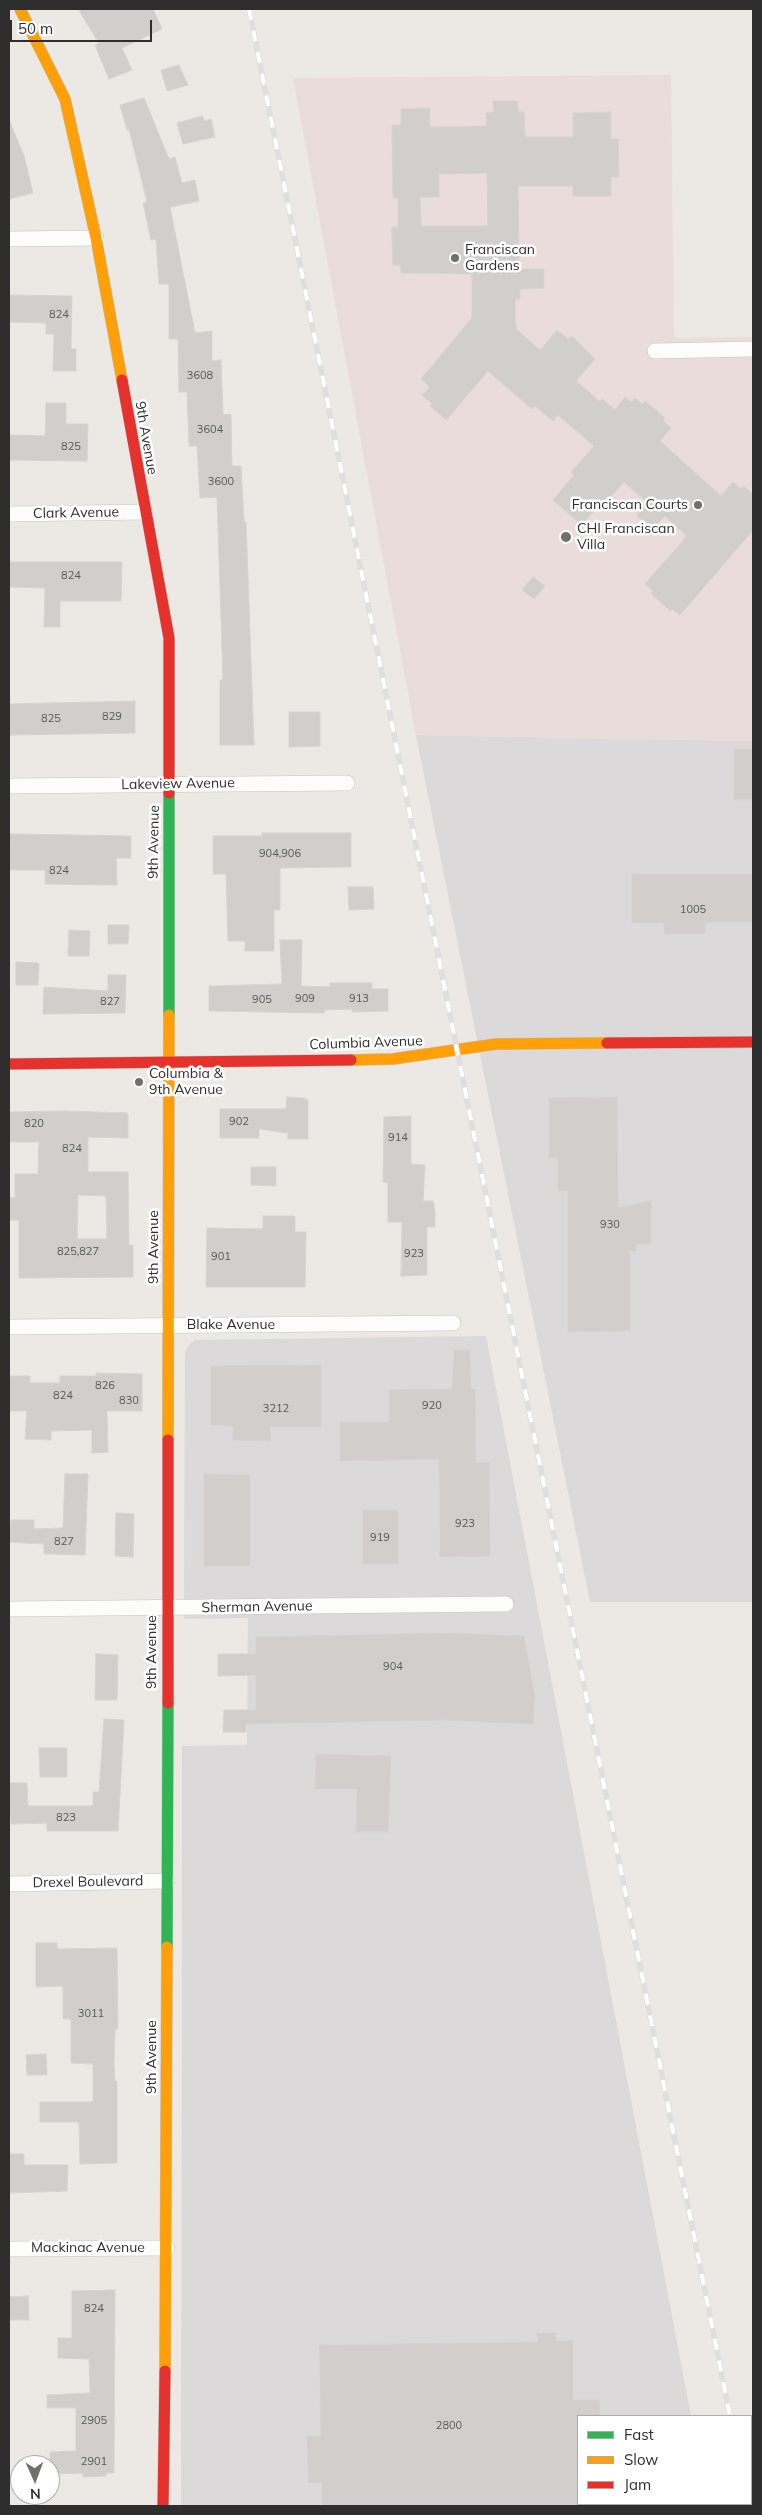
<!DOCTYPE html>
<html>
<head>
<meta charset="utf-8">
<style>
	body { margin:0 }
	#map { position:relative; width:762px; height:2515px; overflow:hidden; background:#ece8e4; font-family:Mulish,sans-serif }
	canvas { display:block }
	.frame { position:absolute; inset:0; border:10px solid #2e2e2e; pointer-events:none }
	.legend { position:absolute; left:577px; top:2415px; width:175px; height:90px; box-sizing:border-box; background:#fff; border:1px solid #ababab; margin:0; padding:6px 9px; list-style:none; font-size:15px; color:#2e2e2e }
	.legend li { display:flex; align-items:center; gap:10px; height:25px }
	.legend b { width:25px; border:1px solid #ababab }
	.north { position:absolute; left:10px; top:2455px; width:50px; height:50px; box-sizing:border-box; background:#fff; border:1px solid #ababab; border-radius:50%; rotate:178deg; font-size:14px; font-weight:700; line-height:20px; text-align:center; color:#2e2e2e }
	.north::after { content:''; display:block; margin:auto; width:18px; height:22px; background:#706f6e; clip-path:polygon(50% 0,100% 100%,50% 72%,0 100%) }
	.scale { position:absolute; left:10px; top:20px; width:142px; height:22px; box-sizing:border-box; border:2px solid #2e2e2e; border-top:0; padding-left:6px; font-size:15px; line-height:18px; white-space:nowrap; color:#2e2e2e; -webkit-text-stroke:4px #fff; paint-order:stroke }
</style>
</head>
<body>
<div id="map">
<canvas width="762" height="2515"></canvas>
<div class="frame"></div>
<ul class="legend">
<li><b style="height:6px;background:#30b455"></b>Fast</li>
<li><b style="height:6px;background:#ff9f0a"></b>Slow</li>
<li><b style="height:6px;background:#e5322d"></b>Jam</li>
</ul>
<div class="north">N</div>
<div class="scale">50 m</div>
</div>
<script>
const ctx = document.querySelector('canvas').getContext('2d');
ctx.lineJoin = 'round';
function paint(path, color) { ctx.fillStyle = color; ctx.fill(path, 'evenodd'); }
const toPath = rows => new Path2D(rows.map(r => 'M' + r).join(''));
function stroke(path, color, width, dash) { ctx.strokeStyle = color; ctx.lineWidth = width; ctx.lineCap = dash ? 'butt' : 'round'; ctx.setLineDash(dash || []); ctx.stroke(path); }
function write(font, color, halo, rows, align = 'center') {
  ctx.font = font + ' Mulish,sans-serif'; ctx.lineWidth = 5; ctx.setLineDash([]); ctx.textBaseline = 'middle'; ctx.strokeStyle = halo; ctx.fillStyle = color; for (const [text, x, y, turn = 0] of rows) {
    ctx.save(); ctx.translate(x, y); ctx.rotate((+turn || 0) * Math.PI / 180); ctx.textAlign = isNaN(turn) ? turn : align; if (halo) ctx.strokeText(text, 0, 0); ctx.fillText(text, 0, 0); ctx.restore();
  }
}
const industrial = toPath([
	[416,735,753,741,753,1602,590,1602],
	[486,1336,691,2416,578,2416,578,2504,707,2504,708,2506,181,2506,182,1746,247,1745,248,1618,184,1619,185,1352,190,1344,195,1340]
]);
const medical = toPath([
	[671,75,674,338,753,337,753,741,416,735,293,78]
]);
const building = toPath([
	[78,9,153,9,162,29,122,48,132,70,109,79,95,45,99,43,78,9],
	[179,65,188,85,167,91,161,70,179,65],
	[144,98,169,159,175,157,182,183,195,180,199,201,170,207,195,333,212,331,212,361,221,360,223,415,231,414,232,466,241,466,244,522,246,522,254,745,220,745,220,680,223,680,217,497,200,498,197,446,189,446,187,392,179,392,178,339,169,339,169,284,159,284,156,239,151,240,143,203,147,202,129,129,127,130,120,105,144,98],
	[493,101,517,101,518,112,524,112,525,137,573,137,573,113,611,112,611,139,618,139,619,177,611,177,611,196,573,196,573,186,518,186,519,269,544,269,544,288,520,289,520,299,515,300,516,329,540,350,557,330,568,339,572,336,595,359,576,381,599,401,602,399,615,410,625,397,631,402,635,398,642,404,645,401,665,418,663,421,671,428,660,441,721,496,733,482,741,489,743,486,753,494,753,530,680,615,672,609,671,611,651,594,653,591,645,584,687,536,665,516,652,529,637,516,646,501,624,482,606,502,603,500,582,525,553,500,574,475,571,472,594,446,558,415,553,421,535,406,532,409,488,371,446,420,430,406,432,404,422,395,430,387,421,379,472,318,472,274,401,273,400,265,393,265,392,227,398,227,398,198,393,198,392,125,401,125,401,109,430,108,430,127,487,126,486,113,494,112,493,101],
	[487,173,488,226,421,226,420,197,439,197,439,174,487,173],
	[202,116,205,121,211,119,215,137,183,144,177,123,202,116],
	[9,120,24,156,33,193,9,199,9,120],
	[9,295,72,296,71,349,76,349,76,371,53,371,54,334,46,334,46,323,9,322,9,295],
	[46,403,66,403,66,424,88,424,87,461,9,460,9,435,45,436,46,403],
	[9,562,122,562,121,601,60,601,60,627,44,627,45,588,9,587,9,562],
	[533,577,545,586,534,599,522,590,533,577],
	[135,701,135,733,9,735,9,704,135,701],
	[289,712,320,712,320,746,289,747,289,712],
	[734,749,753,749,753,800,734,800,734,749],
	[262,833,351,833,351,867,280,868,280,910,274,910,274,951,245,951,245,941,228,941,226,874,213,874,213,836,262,836,262,833],
	[10,834,131,836,131,858,116,858,117,885,45,884,45,870,9,870,10,834],
	[632,874,753,874,753,922,705,922,705,934,664,934,664,923,632,923,632,874],
	[348,887,373,887,374,909,349,910,348,887],
	[108,925,129,925,128,944,108,944,108,925],
	[69,930,90,931,89,956,68,956,69,930],
	[280,940,302,940,301,986,330,987,330,983,372,983,372,989,388,989,388,1011,352,1012,352,1009,324,1010,324,1013,209,1011,209,986,282,984,280,940],
	[16,962,39,963,38,985,16,985,16,962],
	[108,975,126,975,125,1013,43,1014,44,987,108,991,108,975],
	[287,1097,305,1098,305,1100,308,1100,308,1139,288,1139,288,1133,259,1129,259,1138,220,1138,220,1109,286,1109,287,1097],
	[617,1097,618,1208,651,1201,651,1244,636,1244,636,1251,630,1251,630,1331,568,1332,568,1191,558,1191,558,1158,549,1158,549,1098,617,1097],
	[65,1111,128,1113,128,1138,88,1137,88,1172,128,1172,129,1245,133,1245,133,1277,19,1278,19,1220,9,1220,9,1198,15,1198,15,1174,38,1174,39,1142,9,1142,9,1112,65,1111],
	[78,1195,106,1196,107,1239,77,1239,78,1195],
	[411,1116,411,1164,425,1165,423,1201,433,1201,435,1210,435,1227,427,1227,427,1275,401,1276,402,1222,388,1222,388,1183,383,1182,384,1117,411,1116],
	[251,1167,276,1167,276,1186,251,1185,251,1167],
	[263,1216,295,1216,295,1232,306,1232,305,1287,206,1287,207,1228,263,1229,263,1216],
	[454,1350,470,1350,471,1389,475,1389,476,1463,489,1462,490,1556,440,1557,439,1459,340,1461,340,1422,389,1422,389,1390,452,1389,454,1350],
	[321,1365,321,1427,270,1427,271,1441,233,1440,233,1426,211,1425,211,1366,321,1365],
	[96,1373,142,1374,142,1411,107,1411,108,1452,92,1453,92,1430,51,1431,51,1440,25,1439,27,1411,9,1411,9,1376,30,1376,30,1383,60,1383,60,1376,96,1376,96,1373],
	[65,1474,88,1474,85,1555,44,1554,44,1544,9,1542,11,1520,34,1520,34,1529,63,1528,65,1474],
	[204,1474,250,1475,250,1566,204,1566,204,1474],
	[363,1510,398,1510,398,1564,363,1564,363,1510],
	[116,1513,134,1514,133,1557,115,1556,116,1513],
	[447,1633,524,1636,535,1697,533,1724,443,1720,246,1724,246,1732,223,1732,224,1710,256,1710,256,1675,218,1676,218,1654,256,1654,256,1637,447,1633],
	[96,1654,118,1655,117,1700,95,1700,96,1654],
	[104,1719,124,1720,118,1831,47,1831,47,1823,11,1824,11,1816,9,1816,9,1783,27,1783,28,1806,93,1806,93,1792,99,1792,104,1719],
	[39,1748,67,1748,67,1777,40,1777,39,1748],
	[316,1754,391,1756,388,1832,356,1832,357,1789,315,1789,316,1754],
	[36,1943,57,1943,57,1949,117,1948,118,2029,115,2029,114,2064,115,2081,117,2081,117,2163,80,2164,79,2122,40,2122,40,2102,93,2102,93,2064,71,2063,71,2019,63,2019,63,1986,36,1987,36,1943],
	[46,2054,47,2075,27,2075,26,2055,46,2054],
	[9,2154,24,2154,24,2165,68,2165,67,2191,9,2193,9,2154],
	[115,2290,114,2473,106,2473,106,2476,83,2477,83,2473,50,2474,50,2452,76,2451,76,2408,47,2408,47,2395,90,2393,89,2359,58,2358,58,2338,72,2338,72,2291,115,2290],
	[28,2296,29,2320,9,2320,9,2297,28,2296],
	[537,2333,556,2333,556,2341,573,2340,573,2400,599,2400,600,2416,578,2416,578,2506,322,2506,322,2483,308,2483,307,2436,321,2436,319,2345,538,2342,537,2333]
]);
const street = toPath([
	[9,239,96,238],
	[655,351,753,349],
	[9,514,144,512],
	[9,786,347,783],
	[9,1327,453,1323],
	[9,1609,506,1604],
	[9,1884,167,1881],
	[9,2249,167,2248]
]);
const fast = toPath([
	[169,1015,169,793],
	[167,1947,168,1703]
]);
const slow = toPath([
	[20,9,65,99,96,238,122,380],
	[351,1060,393,1059,496,1044,607,1043],
	[168,1440,169,1015],
	[165,2371,167,1947]
]);
const jam = toPath([
	[122,380,169,638,169,793],
	[607,1043,753,1042],
	[9,1064,351,1060],
	[168,1703,168,1440],
	[163,2506,165,2371]
]);
const rail = toPath([
	[249,9,730,2416],
	[747,2504,748,2506]
]);
const markers = [
	[455,258,5,"#706f6e"],
	[698,505,5,"#706f6e"],
	[566,537,6,"#706f6e"],
	[139,1082,5,"#706f6e"]
];
const numberNames = [
	["824",59,315],
	["3608",200,376],
	["3604",210,430],
	["825",71,447],
	["3600",221,482],
	["824",71,576],
	["829",112,717],
	["825",51,719],
	["904,906",280,854],
	["824",59,871],
	["1005",693,910],
	["909",305,999],
	["913",359,999],
	["905",262,1000],
	["827",110,1002],
	["902",239,1122],
	["820",34,1124],
	["914",398,1138],
	["824",72,1149],
	["930",610,1225],
	["825,827",78,1252],
	["923",414,1254],
	["901",221,1257],
	["826",105,1386],
	["824",63,1396],
	["830",129,1401],
	["920",432,1406],
	["3212",276,1409],
	["923",465,1524],
	["919",380,1538],
	["827",64,1542],
	["904",393,1667],
	["823",66,1818],
	["3011",91,2014],
	["824",94,2309],
	["2905",94,2421],
	["2800",449,2426],
	["2901",94,2462]
];
const poiNames = [
	["Franciscan",465,250],
	["Gardens",465,266],
	["Franciscan Courts",688,505,"right"],
	["CHI Franciscan",577,529],
	["Villa",577,545],
	["Columbia &",149,1074],
	["9th Avenue",149,1090]
];
const streetNames = [
	["9th Avenue",146,438,80],
	["Clark Avenue",76,513,-1],
	["Lakeview Avenue",178,784,-1],
	["9th Avenue",154,842,-89],
	["Columbia Avenue",366,1043,-2],
	["9th Avenue",154,1247,-90],
	["Blake Avenue",231,1325],
	["Sherman Avenue",257,1607,-1],
	["9th Avenue",152,1652,-90],
	["Drexel Boulevard",88,1882,-1],
	["9th Avenue",152,2057,-90],
	["Mackinac Avenue",88,2248]
];
paint(industrial, '#dcd9db');
paint(medical, '#e9dcdb');
paint(building, '#d1cecb');
stroke(building, '#d7d4d0', 1);
stroke(street, '#c5c4c5', 16);
stroke(fast, '#c5c4c5', 12);
stroke(slow, '#c5c4c5', 12);
stroke(jam, '#c5c4c5', 12);
stroke(street, '#fcfcfb', 15);
stroke(fast, '#30b455', 11);
stroke(slow, '#ff9f0a', 11);
stroke(jam, '#e5322d', 11);
stroke(rail, '#dfdfe1', 5.5);
stroke(rail, '#fff', 4, [11]);
for (const [x, y, r, color] of markers) { const dot = new Path2D(); dot.arc(x, y, r, 0, 2 * Math.PI); ctx.fillStyle = color; ctx.fill(dot); stroke(dot, '#fff', 2); }
write('11px', '#585857', null, numberNames);
write('14px', '#2e2e2e', '#fff', poiNames, 'left');
write('14px', '#2e2e2e', '#fff', streetNames);
</script>
</body>
</html>
